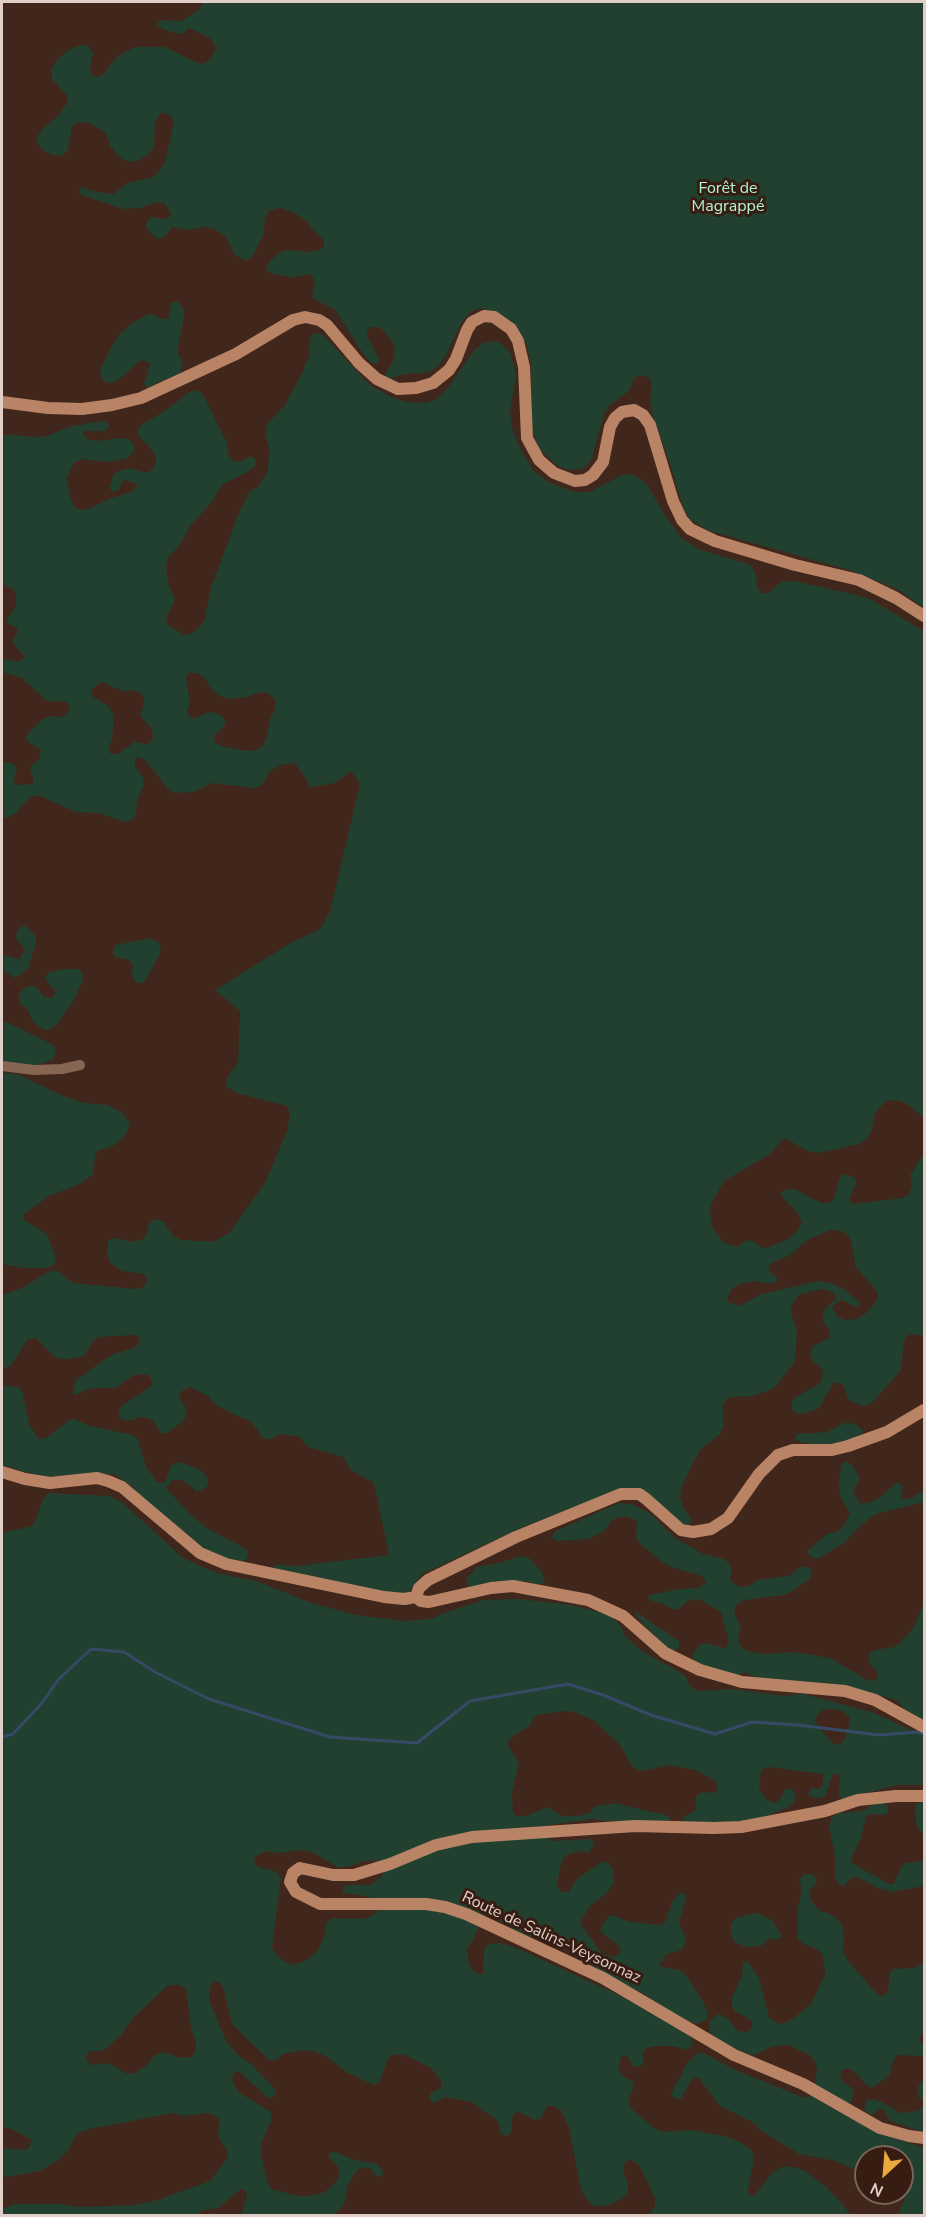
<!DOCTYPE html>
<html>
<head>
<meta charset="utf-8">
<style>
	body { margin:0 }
	#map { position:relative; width:926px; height:2217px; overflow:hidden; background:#40261b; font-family:"Nunito Sans",sans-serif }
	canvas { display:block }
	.frame { position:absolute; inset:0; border:3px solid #e0cec7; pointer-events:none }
	.north { position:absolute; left:854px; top:2145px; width:60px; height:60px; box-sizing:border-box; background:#361c11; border:2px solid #7a635a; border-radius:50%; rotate:206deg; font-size:16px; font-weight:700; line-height:24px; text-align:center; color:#e0cec7 }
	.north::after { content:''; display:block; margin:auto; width:21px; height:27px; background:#eca93b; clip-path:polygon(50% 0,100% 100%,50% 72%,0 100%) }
</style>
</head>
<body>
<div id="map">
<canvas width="926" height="2217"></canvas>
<div class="frame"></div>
<div class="north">N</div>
</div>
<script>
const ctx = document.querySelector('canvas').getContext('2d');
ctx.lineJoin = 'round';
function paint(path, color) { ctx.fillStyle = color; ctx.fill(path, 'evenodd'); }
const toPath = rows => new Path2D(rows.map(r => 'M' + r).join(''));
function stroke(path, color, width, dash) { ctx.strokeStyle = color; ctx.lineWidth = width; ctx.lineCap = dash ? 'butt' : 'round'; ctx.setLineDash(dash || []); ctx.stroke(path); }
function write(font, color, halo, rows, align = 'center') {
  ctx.font = font + ' "Nunito Sans",sans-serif'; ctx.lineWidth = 6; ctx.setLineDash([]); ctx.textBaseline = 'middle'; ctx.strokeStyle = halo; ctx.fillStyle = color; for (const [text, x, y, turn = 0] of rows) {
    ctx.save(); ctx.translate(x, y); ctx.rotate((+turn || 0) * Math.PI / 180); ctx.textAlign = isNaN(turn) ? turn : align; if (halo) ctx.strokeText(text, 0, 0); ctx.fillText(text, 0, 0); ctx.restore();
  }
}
const green = toPath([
	[204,2,924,2,924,608,897,589,849,570,707,530,690,519,684,510,671,467,652,413,650,401,652,383,648,377,640,375,634,379,629,391,611,404,604,413,592,458,584,468,573,470,565,469,557,465,538,448,531,427,531,364,526,343,504,316,481,308,471,311,461,323,446,355,438,366,429,372,406,374,387,379,385,377,385,373,391,365,395,352,393,343,383,330,378,327,370,327,367,330,367,336,379,359,378,363,375,364,370,362,364,355,335,310,314,299,312,296,315,282,311,274,294,277,284,276,270,273,266,269,270,260,281,252,287,250,309,252,320,250,324,246,324,240,313,230,307,221,295,213,280,208,269,211,265,218,263,236,252,257,246,261,235,255,226,237,214,229,205,227,186,230,173,227,163,238,158,239,151,234,146,227,147,221,152,217,165,219,170,217,171,213,164,203,158,202,139,208,123,209,79,194,80,188,83,187,91,191,113,194,128,183,153,177,161,169,166,158,174,121,170,115,163,112,159,115,155,123,154,145,149,154,139,160,128,162,119,157,110,146,106,133,89,123,78,122,72,126,68,150,62,156,53,155,44,151,38,144,37,137,42,129,59,115,68,101,67,96,52,79,51,70,57,60,68,50,82,45,88,46,93,52,90,69,91,74,95,77,101,76,117,57,134,47,165,47,193,61,203,64,210,60,215,51,215,45,210,38,189,28,183,33,177,34,165,30,158,26,158,22,162,20,181,21,199,10],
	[178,301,184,310,184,318,178,347,178,354,183,362,180,374,156,383,151,388,146,387,144,383,150,364,143,360,137,363,122,377,112,383,105,382,100,375,101,368,111,347,120,334,135,321,151,313,161,319,168,319,171,303],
	[315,333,322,334,370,385,389,396,407,402,425,403,437,399,450,385,474,350,483,343,493,341,500,343,510,352,516,374,510,411,512,427,520,449,533,470,548,482,575,492,589,492,624,474,634,475,647,484,666,517,682,538,701,550,749,564,756,573,757,587,762,593,768,593,782,581,794,581,849,593,870,599,924,631,924,1118,910,1106,898,1100,889,1100,884,1103,875,1113,871,1132,867,1139,859,1144,820,1153,807,1151,789,1140,783,1139,770,1154,724,1181,711,1204,710,1215,713,1229,724,1243,737,1247,747,1240,753,1241,763,1248,769,1247,786,1240,797,1232,802,1222,798,1213,781,1196,781,1193,784,1190,795,1189,812,1199,823,1203,829,1203,833,1200,840,1177,844,1174,855,1178,856,1183,849,1200,853,1204,903,1198,909,1195,912,1185,910,1175,924,1154,924,1336,913,1334,906,1336,904,1341,901,1370,872,1403,864,1406,849,1401,843,1384,834,1382,819,1408,809,1412,797,1414,792,1409,792,1401,797,1396,819,1384,822,1379,823,1372,819,1365,813,1362,810,1353,813,1346,830,1338,829,1329,824,1323,823,1315,825,1309,837,1298,832,1292,823,1289,800,1294,792,1304,791,1313,797,1331,795,1361,778,1384,770,1390,753,1396,730,1397,725,1401,723,1407,723,1426,720,1434,699,1451,681,1488,680,1498,683,1507,692,1520,690,1524,686,1525,680,1522,637,1489,629,1488,617,1490,521,1528,422,1574,408,1593,390,1593,274,1572,275,1564,297,1566,389,1555,374,1483,351,1470,343,1457,308,1447,300,1437,281,1434,268,1440,262,1437,251,1421,235,1415,215,1404,208,1396,190,1387,180,1392,179,1397,186,1408,186,1417,182,1422,167,1433,161,1433,152,1420,148,1418,139,1417,133,1420,124,1420,119,1417,119,1412,123,1405,152,1386,152,1380,148,1375,140,1374,133,1376,115,1388,96,1388,85,1390,77,1395,73,1393,75,1381,102,1361,114,1354,134,1348,139,1343,139,1338,134,1335,99,1337,93,1341,84,1356,69,1359,57,1358,49,1352,36,1338,28,1339,11,1365,2,1370,2,1295,24,1287,48,1272,56,1270,73,1283,135,1289,144,1287,147,1279,144,1274,122,1271,110,1263,107,1253,108,1241,114,1238,132,1242,141,1240,147,1235,148,1226,152,1220,158,1219,165,1223,173,1236,181,1240,213,1242,229,1233,265,1183,287,1131,290,1114,287,1106,237,1093,226,1086,226,1081,229,1075,238,1063,240,1011,215,990,289,944,320,929,330,912,360,784,351,771,335,783,311,787,295,763,280,765,269,772,261,786,255,788,212,783,194,792,174,793,167,788,146,761,139,757,135,758,135,767,143,777,144,784,137,801,136,815,130,821,125,822,98,813,76,812,40,796,31,796,16,813,2,820,2,761,15,765,17,770,13,781,18,785,32,784,34,781,30,767,39,759,41,750,28,742,26,737,28,733,43,719,50,716,62,717,68,713,70,709,69,704,65,701,47,701,22,678,2,672,2,658,18,662,25,657,12,642,17,633,17,628,7,623,6,620,16,607,16,594,13,589,2,584,2,434,35,437,47,436,68,427,100,421,106,422,110,426,105,431,84,431,83,434,87,439,95,441,124,438,131,440,135,451,126,459,108,462,82,459,74,463,67,478,71,500,74,506,80,510,88,509,109,499,133,491,137,487,135,483,125,480,121,483,120,489,115,492,111,491,110,487,113,476,117,472,129,468,143,472,149,472,153,468,156,461,156,455,137,434,141,425,166,410,191,391,197,391,203,394,227,443,229,456,234,461,240,462,248,457,253,457,256,461,256,465,248,472,223,484,211,503,191,525,179,546,169,556,166,567,168,583,175,600,166,618,168,625,184,635,192,634,204,622,211,588,238,515,250,491,258,487,268,470,269,448,265,433,267,424,285,405,301,375,309,355,310,338],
	[190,673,196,673,205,678,210,688,218,695,230,699,243,698,257,693,268,693,275,700,275,709,270,719,266,740,261,748,250,751,223,747,215,743,214,736,222,729,226,722,221,715,212,712,205,713,195,719,190,717,187,711,190,702,186,677],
	[101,682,125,692,131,690,139,692,144,697,144,702,140,716,151,728,153,735,152,741,147,744,134,742,118,754,111,754,109,751,109,746,112,740,114,715,108,706,92,696,91,691],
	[829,1230,839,1230,846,1233,851,1241,856,1267,876,1290,878,1295,875,1303,866,1313,857,1319,845,1320,837,1316,832,1307,837,1302,842,1300,855,1307,859,1305,860,1302,845,1290,831,1283,818,1281,762,1294,739,1306,728,1302,728,1296,732,1289,740,1284,755,1281,772,1284,777,1281,777,1277,768,1271,770,1264,790,1255,806,1241],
	[26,926,36,936,36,942,28,969,15,978,2,970,2,954,16,959,20,958,25,949,16,938,17,932,20,927],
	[146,939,153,939,159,943,161,949,158,958,145,980,142,983,138,983,134,980,132,973,133,964,129,960,115,957,113,953,113,949,115,945],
	[64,969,76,969,81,971,83,975,82,982,74,1000,58,1023,51,1029,45,1030,38,1026,32,1020,27,1008,19,1004,19,994,27,986,32,986,37,987,44,997,51,998,54,995,55,990,46,981,46,976,49,972],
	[2,1020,52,1044,56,1049,53,1060,31,1067,2,1063],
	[2,1073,17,1074,61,1095,84,1103,107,1105,123,1113,130,1124,125,1136,113,1146,97,1151,95,1158,93,1174,82,1183,49,1196,24,1214,24,1220,47,1234,56,1258,55,1264,49,1268,23,1268,2,1264],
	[2,1385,19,1387,22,1392,29,1424,39,1439,46,1438,68,1421,74,1419,90,1426,132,1435,138,1439,146,1467,157,1482,163,1483,166,1480,171,1465,180,1462,201,1470,208,1479,208,1485,204,1489,196,1491,183,1480,172,1480,166,1488,191,1515,208,1529,248,1550,247,1558,243,1561,235,1562,203,1549,140,1497,132,1486,114,1474,42,1477,2,1465],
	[844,1423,851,1423,860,1427,863,1431,861,1435,841,1444,817,1445,803,1443,795,1439,797,1434,827,1432],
	[845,1461,853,1466,859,1477,859,1480,853,1491,859,1502,863,1504,871,1502,879,1498,896,1483,899,1483,903,1486,901,1499,911,1499,917,1494,924,1492,924,1502,876,1514,861,1525,844,1543,819,1558,813,1558,807,1554,807,1551,827,1534,838,1531,845,1524,850,1514,840,1496,839,1486,841,1464],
	[48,1493,110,1496,123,1503,183,1558,217,1573,256,1581,312,1603,356,1615,403,1621,431,1619,444,1613,483,1600,518,1599,571,1605,602,1613,613,1618,620,1625,625,1636,642,1651,686,1676,688,1683,694,1689,700,1691,732,1689,784,1696,803,1694,872,1712,924,1736,924,1785,895,1785,843,1800,839,1795,840,1777,838,1774,833,1774,826,1794,821,1798,812,1797,808,1795,809,1791,812,1788,818,1789,823,1785,823,1774,768,1767,761,1770,759,1787,764,1797,773,1803,779,1801,785,1789,792,1789,796,1794,794,1802,789,1807,760,1819,733,1824,682,1823,684,1816,695,1811,696,1797,700,1793,716,1792,718,1784,714,1780,696,1770,670,1765,642,1771,636,1769,631,1765,620,1745,593,1720,575,1712,565,1711,537,1715,528,1727,513,1736,507,1744,519,1762,512,1792,513,1813,517,1816,526,1816,548,1807,562,1816,577,1816,590,1813,595,1806,615,1803,669,1816,670,1820,667,1823,631,1824,592,1819,548,1825,545,1829,547,1837,551,1841,592,1839,594,1843,589,1853,578,1851,565,1856,560,1867,557,1886,561,1892,568,1892,579,1877,601,1863,605,1861,611,1865,614,1873,613,1884,607,1893,590,1906,580,1923,602,1954,614,1957,620,1954,620,1947,600,1931,608,1916,615,1916,630,1922,661,1925,666,1921,672,1902,680,1893,685,1893,686,1897,679,1922,685,1937,685,1944,681,1950,667,1954,659,1965,663,1967,679,1970,685,1974,704,2003,708,2014,707,2020,696,2024,684,2019,667,2010,644,1994,603,1973,569,1948,543,1939,525,1936,489,1915,483,1917,473,1940,467,1949,469,1965,477,1974,483,1974,484,1949,488,1944,500,1943,519,1949,623,1997,691,2037,693,2044,689,2049,684,2049,673,2046,654,2046,645,2049,643,2053,644,2061,641,2066,638,2067,632,2065,628,2057,624,2055,621,2057,618,2070,623,2076,634,2082,633,2090,628,2100,632,2109,654,2128,664,2132,693,2130,728,2137,742,2143,752,2151,754,2158,748,2191,750,2195,754,2196,772,2173,781,2167,794,2167,805,2171,825,2186,839,2200,851,2215,649,2215,655,2206,655,2198,639,2165,631,2160,625,2162,623,2171,628,2183,628,2193,620,2200,605,2206,595,2206,588,2201,581,2190,569,2128,561,2110,553,2106,547,2106,541,2118,535,2120,519,2112,514,2114,512,2120,512,2130,509,2135,505,2136,500,2133,500,2125,497,2120,471,2102,446,2097,433,2103,429,2098,431,2093,441,2088,441,2081,431,2068,405,2055,395,2054,388,2058,380,2081,374,2085,346,2072,327,2057,316,2052,304,2050,283,2054,276,2060,269,2060,232,2024,224,1990,219,1982,214,1982,210,1987,209,1999,226,2041,238,2055,251,2064,276,2090,276,2094,271,2098,267,2097,240,2072,235,2071,233,2074,232,2080,238,2092,271,2112,272,2119,262,2142,262,2160,267,2181,271,2189,298,2196,310,2196,325,2192,337,2181,340,2171,335,2163,329,2158,329,2153,336,2152,354,2160,377,2164,384,2173,381,2177,376,2176,371,2169,364,2167,357,2170,348,2185,344,2205,334,2215,241,2215,247,2195,245,2190,241,2189,218,2208,204,2210,195,2215,2,2215,2,2209,15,2204,60,2204,82,2207,133,2205,158,2200,210,2181,228,2157,227,2149,220,2141,218,2132,220,2120,214,2115,206,2113,184,2116,173,2113,89,2129,77,2134,67,2152,57,2161,40,2171,7,2177,2,2175,2,2148,26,2150,29,2148,32,2140,11,2129,2,2127,2,1533,32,1526,36,1519,43,1499],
	[834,1709,844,1712,849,1717,850,1722,845,1739,839,1745,834,1744,826,1736,815,1721,817,1715,823,1710],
	[303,1850,316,1854,337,1867,346,1867,365,1861,375,1860,378,1863,383,1872,382,1876,371,1885,347,1885,343,1888,343,1893,367,1896,377,1901,378,1910,374,1915,362,1919,332,1918,327,1922,324,1937,317,1952,305,1961,294,1965,285,1962,274,1952,272,1947,281,1878,278,1873,270,1869,261,1868,255,1865,254,1859,256,1856,267,1851,277,1853],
	[168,1985,179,1985,186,1989,191,2027,196,2043,195,2052,191,2057,181,2058,163,2052,154,2056,146,2066,133,2074,125,2073,109,2063,92,2065,87,2062,86,2057,90,2051,103,2051,122,2034,132,2019],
	[619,1503,632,1504,651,1514,674,1537,701,1553,724,1559,730,1564,732,1572,730,1579,734,1584,741,1587,751,1585,757,1580,789,1576,797,1569,805,1566,811,1569,812,1574,809,1580,785,1595,744,1600,736,1605,734,1612,741,1627,738,1637,740,1646,747,1651,764,1654,793,1652,813,1655,832,1659,869,1681,876,1680,878,1676,876,1670,869,1664,869,1654,875,1650,894,1647,902,1641,914,1627,924,1603,924,1723,905,1710,898,1701,885,1697,839,1687,757,1678,745,1672,735,1678,695,1662,692,1656,699,1645,705,1643,724,1648,727,1646,729,1641,721,1612,699,1599,687,1601,679,1609,675,1610,664,1604,649,1600,648,1597,649,1595,680,1589,698,1588,706,1583,702,1576,671,1567,661,1561,640,1544,636,1537,637,1521,625,1516,614,1519,603,1532,588,1539,558,1541,551,1538,556,1531],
	[522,1556,529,1558,542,1572,545,1581,543,1584,534,1584,526,1581,472,1588,468,1586,466,1580,476,1567,494,1564],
	[636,1612,679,1641,679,1647,671,1653,635,1615],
	[876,1802,885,1803,888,1806,888,1812,884,1815,869,1814,866,1817,861,1838,851,1859,852,1863,889,1884,894,1884,901,1867,905,1863,924,1861,924,1886,892,1892,877,1888,859,1878,853,1877,843,1886,838,1884,835,1878,835,1857,829,1826,832,1817,839,1813,863,1811],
	[919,1802,924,1803,924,1835,918,1829,916,1823,915,1805],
	[804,1874,812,1874,817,1879,816,1884,809,1891,812,1902,819,1910,834,1916,841,1923,844,1933,843,1952,848,1961,877,1994,883,1996,888,1991,890,1973,894,1969,915,1968,924,1963,924,2032,920,2035,919,2040,924,2046,924,2056,897,2055,895,2057,889,2076,872,2088,866,2085,856,2073,848,2068,843,2070,840,2074,843,2082,852,2088,854,2092,850,2105,879,2133,924,2148,924,2215,898,2215,907,2193,902,2185,902,2157,866,2157,866,2175,836,2161,799,2154,760,2130,752,2122,720,2106,703,2084,701,2079,695,2077,691,2081,681,2099,674,2098,671,2094,687,2063,696,2054,703,2053,738,2071,797,2095,806,2098,813,2093,817,2070,815,2061,809,2055,788,2045,782,2045,771,2047,755,2055,747,2054,719,2041,710,2032,709,2022,718,2014,729,2019,737,2031,748,2032,752,2028,752,2023,749,2019,735,2011,732,2006,732,1997,742,1976,743,1963,747,1961,759,1978,769,2017,775,2022,782,2024,794,2018,811,2004,825,1975,824,1962,822,1953,818,1950,802,1943,798,1939,798,1907,802,1889,799,1880],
	[757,1913,772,1920,782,1936,780,1939,769,1939,761,1946,745,1947,735,1942,731,1936,731,1923,736,1918],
	[924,2078,924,2132,890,2121,884,2110,880,2108,873,2114,868,2114,864,2110,867,2100,873,2099,880,2101,900,2113,918,2111,924,2105,918,2093,918,2087]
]);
const stream = toPath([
	[2,1737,13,1734,42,1703,58,1680,91,1649,124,1652,155,1672,209,1699,330,1737,417,1743,470,1701,568,1684,603,1695,651,1715,715,1734,752,1722,798,1725,879,1735,917,1732,924,1734]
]);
const street = toPath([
	[2,1066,34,1070,62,1069,80,1065]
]);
const secondary = toPath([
	[2,402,48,408,82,409,112,405,141,398,236,354,293,320,305,317,319,320,327,325,359,363,377,379,398,389,416,388,433,383,449,370,456,359,467,330,472,322,484,316,494,317,511,329,518,341,524,367,527,438,539,460,554,473,575,481,585,480,593,475,603,462,610,427,615,418,622,412,634,410,643,415,650,425,673,501,682,520,690,529,715,541,795,565,859,580,896,598,924,616],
	[2,1472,25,1479,50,1483,97,1478,108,1481,122,1487,200,1553,226,1564,384,1597,404,1599,416,1597],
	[416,1597,419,1588,428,1580,516,1537,621,1494,639,1494,645,1498,681,1530,693,1532,711,1529,728,1518,759,1474,778,1455,793,1450,832,1450,848,1446,887,1432,924,1410],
	[416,1597,421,1601,429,1602,491,1588,513,1586,588,1600,623,1616,665,1653,700,1670,742,1682,845,1691,875,1700,924,1727],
	[924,1796,896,1796,858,1800,825,1811,741,1827,714,1828,635,1826,472,1837,436,1845,390,1864,354,1875,333,1875,300,1868,293,1873,290,1882,296,1892,320,1904,426,1904,445,1907,466,1914,603,1978,734,2055,803,2084,880,2128,909,2136,924,2138]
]);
const parkNames = [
	["Forêt de",728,189],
	["Magrappé",728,207]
];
const streetNames = [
	["Route de Salins-Veysonnaz",551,1938,25]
];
paint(green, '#224030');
stroke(stream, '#344a66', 3);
stroke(street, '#876553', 10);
stroke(secondary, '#b98466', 12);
write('16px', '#b1f5d0', '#361c11', parkNames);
write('16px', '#e0cec7', '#361c11', streetNames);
</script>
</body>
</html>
